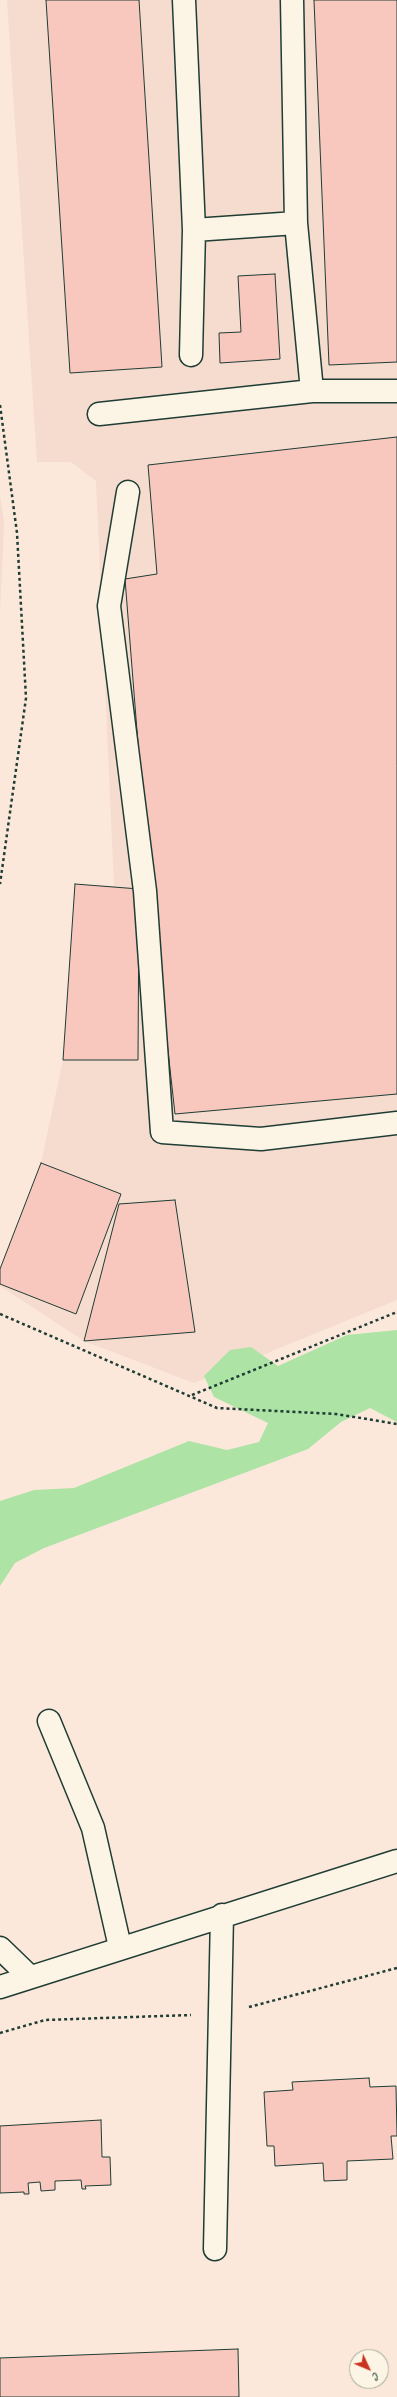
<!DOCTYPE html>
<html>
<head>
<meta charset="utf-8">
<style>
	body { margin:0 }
	#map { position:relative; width:397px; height:2397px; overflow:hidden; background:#fbe8da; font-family:Caveat,sans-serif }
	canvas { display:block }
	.north { position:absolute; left:349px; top:2349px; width:40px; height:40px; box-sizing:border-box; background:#fcf5e5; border:1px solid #a4ab9e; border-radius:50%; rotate:134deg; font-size:11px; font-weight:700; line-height:16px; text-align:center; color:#1f3d34 }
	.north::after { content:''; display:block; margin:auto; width:14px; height:18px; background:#c8321e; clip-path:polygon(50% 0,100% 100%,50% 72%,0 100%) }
</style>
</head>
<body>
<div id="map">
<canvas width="397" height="2397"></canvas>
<div class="north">С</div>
</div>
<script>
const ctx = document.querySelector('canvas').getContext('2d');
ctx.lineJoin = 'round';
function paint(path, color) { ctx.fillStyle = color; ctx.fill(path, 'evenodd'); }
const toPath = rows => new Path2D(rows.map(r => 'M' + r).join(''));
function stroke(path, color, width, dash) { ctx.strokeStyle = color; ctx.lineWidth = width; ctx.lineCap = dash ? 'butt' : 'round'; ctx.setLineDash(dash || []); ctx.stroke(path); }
const built = toPath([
	[7,0,397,0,397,1300,194,1383,84,1341,0,1286,0,1269,41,1163,63,1060,75,884,114,886,96,481,71,462,37,462],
	[0,496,4,523,0,613]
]);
const green = toPath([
	[397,1330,397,1422,370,1408,341,1422,308,1449,44,1548,15,1563,0,1586,0,1501,34,1490,74,1488,189,1441,227,1450,259,1442,268,1423,214,1397,204,1376,230,1350,251,1347,278,1366,347,1335]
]);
const building = toPath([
	[46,0,139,0,162,367,70,373,46,0],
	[314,0,397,0,397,362,329,365,314,0],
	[275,274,280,359,220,363,219,333,241,332,238,276,275,274],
	[397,437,397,1094,175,1114,148,870,125,579,157,574,148,465,397,437],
	[75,884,139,889,138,1060,63,1060,75,884],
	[41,1163,121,1194,76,1314,0,1284,0,1269,41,1163],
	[175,1200,195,1332,84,1341,119,1204,175,1200],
	[369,2078,370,2087,396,2086,397,2136,391,2136,393,2159,347,2161,347,2180,324,2181,323,2163,275,2166,274,2146,267,2146,264,2092,293,2090,292,2082,369,2078],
	[101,2120,102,2157,110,2157,111,2185,85,2186,86,2189,82,2189,81,2180,55,2181,55,2190,41,2191,40,2182,28,2183,29,2194,24,2194,24,2192,0,2193,0,2126,101,2120],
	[238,2349,239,2397,0,2397,0,2358,238,2349]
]);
const path = toPath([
	[0,405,17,533,26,698,0,884],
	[0,1314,217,1408,336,1414,397,1424],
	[192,1395,397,1312],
	[249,2007,397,1968],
	[0,2033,45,2020,191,2015]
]);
const minor = toPath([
	[184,0,194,230,191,355],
	[292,0,296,223,312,391,397,391],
	[194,230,296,223],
	[99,414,312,391],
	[128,492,109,606,145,891,162,1132,261,1139,397,1123],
	[49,1721,93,1828,120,1947],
	[0,1948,30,1977],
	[0,1987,397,1861],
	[215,2249,222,1915]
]);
paint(built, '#f6dbcf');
paint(green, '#ade3a5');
paint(building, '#f8c8bf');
stroke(building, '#1f3d34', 1);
stroke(minor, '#1f3d34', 25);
stroke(path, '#1f3d34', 2.5, [3, 3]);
stroke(minor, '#fcf5e5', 22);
</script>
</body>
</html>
